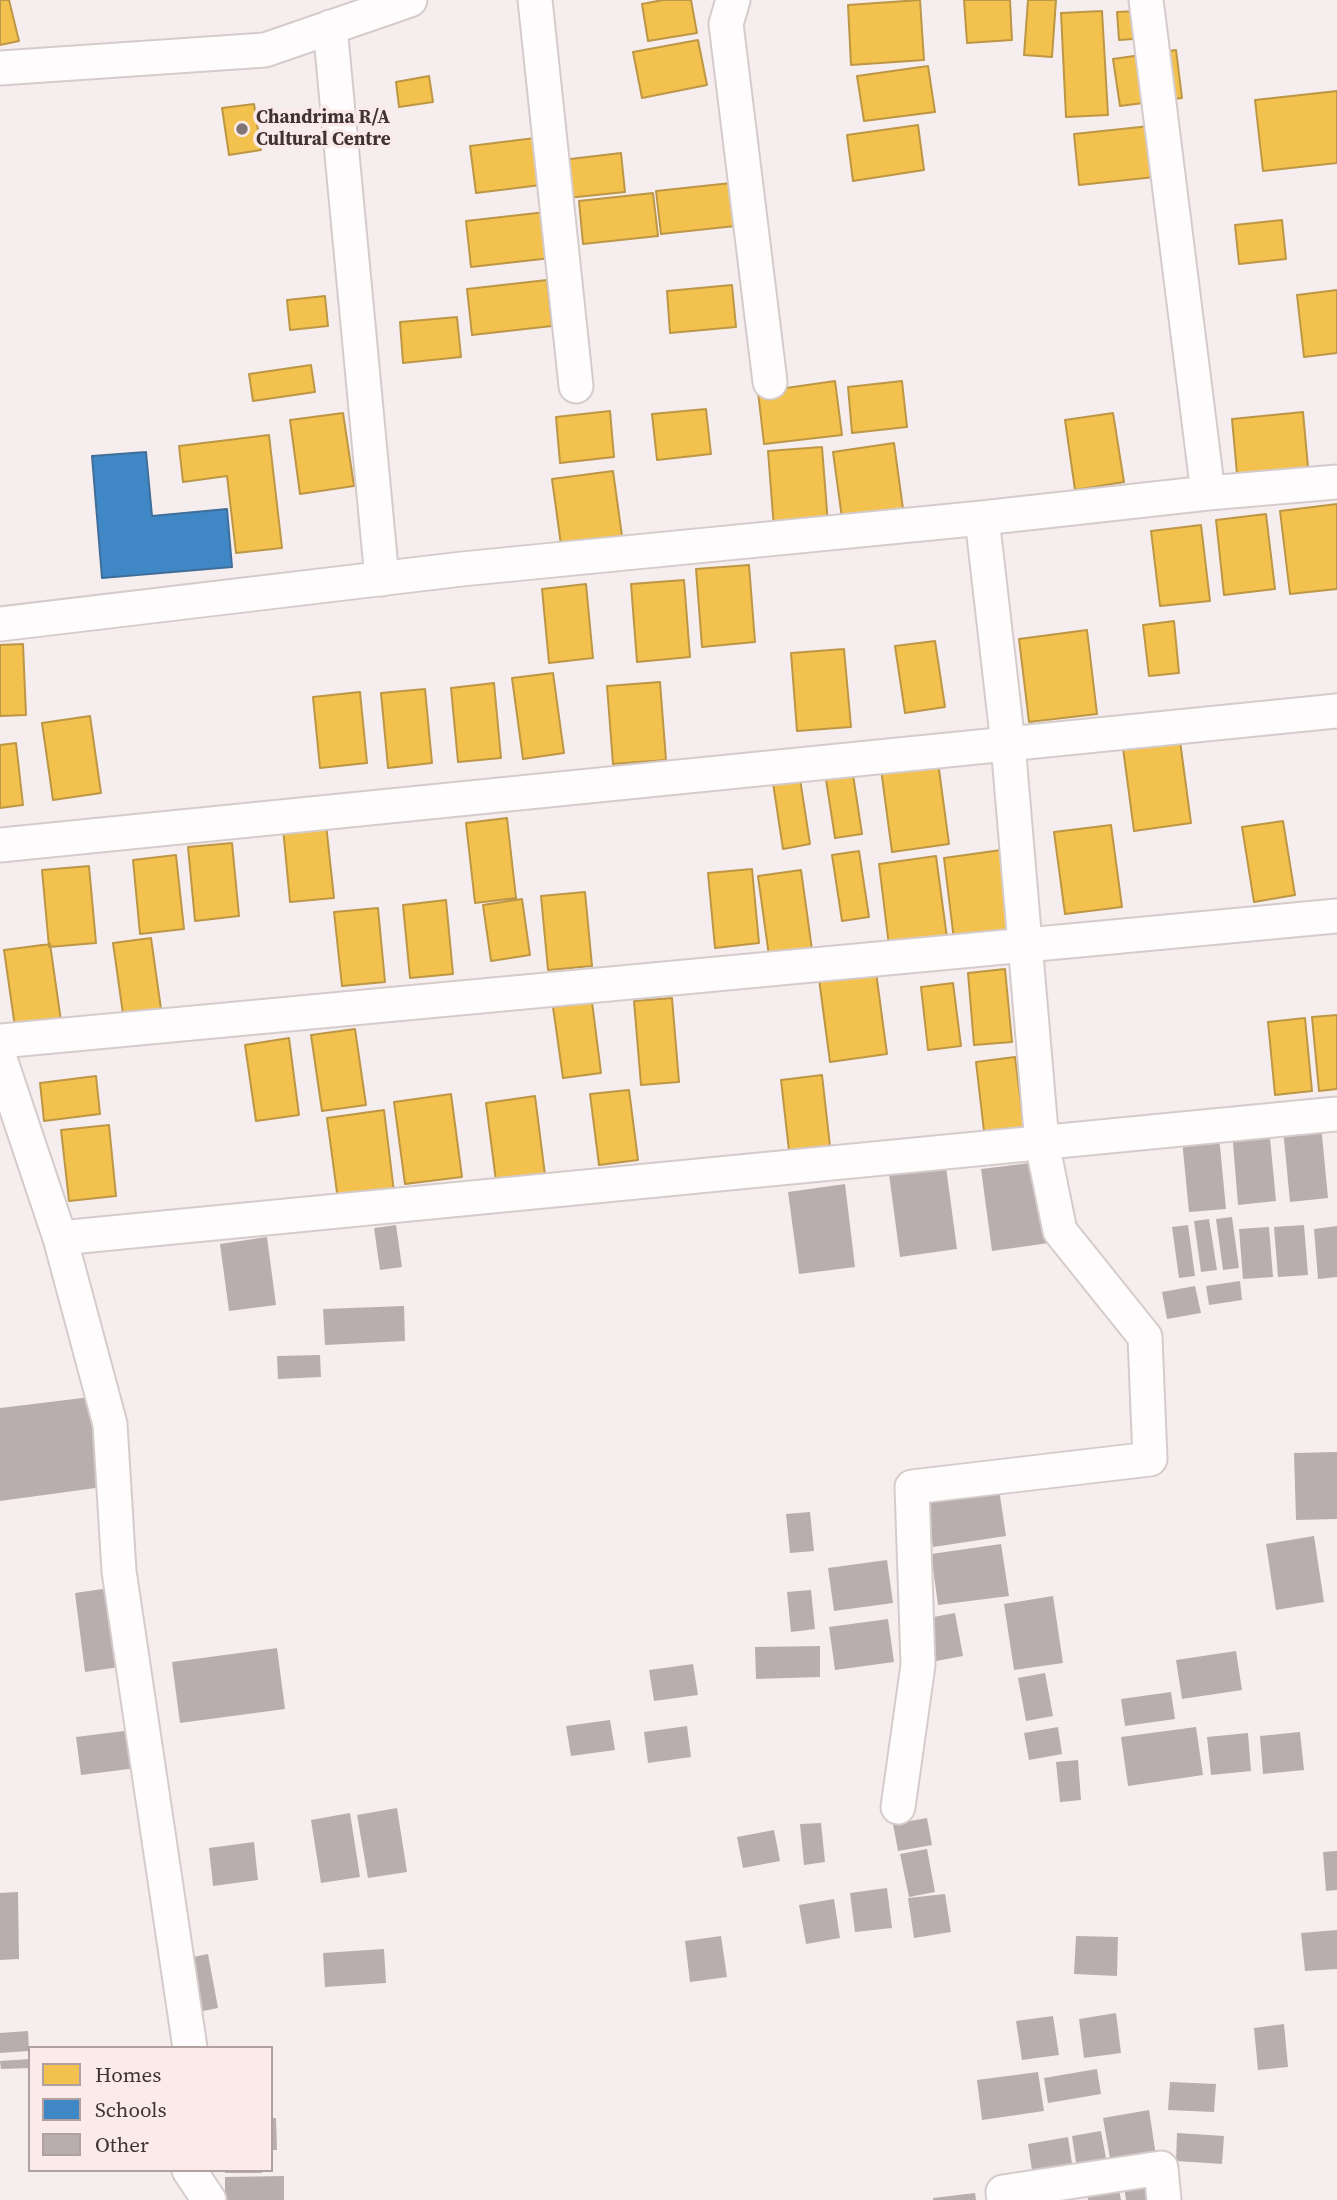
<!DOCTYPE html>
<html>
<head>
<meta charset="utf-8">
<style>
	body { margin:0 }
	#map { position:relative; width:1337px; height:2200px; overflow:hidden; background:#f6eeee; font-family:"Source Serif 4",serif }
	canvas { display:block }
	.legend { position:absolute; left:28px; top:2046px; width:245px; height:126px; box-sizing:border-box; background:#faeaea; border:2px solid #b0a1a0; margin:0; padding:9px 12px; list-style:none; font-size:21px; color:#413332 }
	.legend li { display:flex; align-items:center; gap:14px; height:35px }
	.legend b { width:35px; border:2px solid #b0a1a0 }
</style>
</head>
<body>
<div id="map">
<canvas width="1337" height="2200"></canvas>
<ul class="legend">
<li><b style="height:19px;background:#f2c14e"></b>Homes</li>
<li><b style="height:19px;background:#3f88c5"></b>Schools</li>
<li><b style="height:19px;background:#b8aeae"></b>Other</li>
</ul>
</div>
<script>
const ctx = document.querySelector('canvas').getContext('2d');
ctx.lineJoin = 'round';
function paint(path, color) { ctx.fillStyle = color; ctx.fill(path, 'evenodd'); }
const toPath = rows => new Path2D(rows.map(r => 'M' + r).join(''));
function stroke(path, color, width, dash) { ctx.strokeStyle = color; ctx.lineWidth = width; ctx.lineCap = dash ? 'butt' : 'round'; ctx.setLineDash(dash || []); ctx.stroke(path); }
function write(font, color, halo, rows, align = 'center') {
  ctx.font = font + ' "Source Serif 4",serif'; ctx.lineWidth = 7; ctx.setLineDash([]); ctx.textBaseline = 'middle'; ctx.strokeStyle = halo; ctx.fillStyle = color; for (const [text, x, y, turn = 0] of rows) {
    ctx.save(); ctx.translate(x, y); ctx.rotate((+turn || 0) * Math.PI / 180); ctx.textAlign = isNaN(turn) ? turn : align; if (halo) ctx.strokeText(text, 0, 0); ctx.fillText(text, 0, 0); ctx.restore();
  }
}
const homes = toPath([
	[0,0,9,0,19,41,0,45,0,0],
	[663,0,691,0,697,33,648,41,642,4,663,0],
	[920,0,924,60,851,65,848,5,920,0],
	[964,0,1010,0,1012,40,967,43,964,0],
	[1028,0,1056,0,1052,57,1024,55,1028,0],
	[1160,10,1162,37,1119,40,1117,12,1160,10],
	[1102,11,1108,115,1066,117,1061,13,1102,11],
	[698,40,707,85,642,98,633,52,698,40],
	[1176,50,1182,98,1120,106,1113,59,1176,50],
	[928,66,935,112,864,121,857,76,928,66],
	[429,76,433,102,399,107,396,82,429,76],
	[1337,91,1337,163,1263,171,1255,100,1337,91],
	[254,104,261,150,229,155,222,108,254,104],
	[918,125,924,170,853,181,847,135,918,125],
	[1150,126,1155,177,1079,185,1074,134,1150,126],
	[535,138,541,185,476,193,470,146,535,138],
	[621,153,625,192,567,198,562,160,621,153],
	[731,183,735,226,661,234,656,191,731,183],
	[653,193,658,236,583,244,579,201,653,193],
	[546,212,551,258,471,267,466,221,546,212],
	[1282,220,1286,259,1239,264,1235,225,1282,220],
	[547,280,552,326,472,335,467,289,547,280],
	[732,285,736,327,670,333,667,291,732,285],
	[1337,290,1337,353,1304,357,1297,295,1337,290],
	[325,296,328,326,290,330,287,300,325,296],
	[457,317,461,357,403,363,400,322,457,317],
	[311,365,315,392,253,401,249,374,311,365],
	[835,381,842,435,764,444,758,392,835,381],
	[902,381,907,427,852,433,848,387,902,381],
	[706,409,711,454,657,460,652,414,706,409],
	[610,411,614,457,560,463,556,417,610,411],
	[1303,412,1309,478,1238,485,1232,419,1303,412],
	[343,413,354,486,300,494,290,420,343,413],
	[1113,413,1124,482,1075,490,1065,420,1113,413],
	[269,435,282,548,236,553,227,476,183,482,179,446,269,435],
	[894,443,903,509,842,518,833,452,894,443],
	[822,447,828,524,774,529,768,451,822,447],
	[613,471,622,536,561,545,552,479,613,471],
	[1337,504,1337,589,1290,594,1280,511,1337,504],
	[1266,514,1275,589,1224,595,1216,520,1266,514],
	[1201,525,1210,601,1160,606,1151,531,1201,525],
	[749,565,755,642,702,647,696,569,749,565],
	[684,580,690,657,637,662,631,584,684,580],
	[586,584,593,658,549,663,542,589,586,584],
	[1174,621,1179,673,1149,676,1143,625,1174,621],
	[1087,630,1097,714,1029,722,1019,639,1087,630],
	[935,641,945,707,905,713,895,646,935,641],
	[23,644,26,715,0,716,0,645,23,644],
	[844,649,851,727,797,731,791,653,844,649],
	[553,673,564,753,523,759,512,678,553,673],
	[660,682,666,760,613,764,607,686,660,682],
	[494,683,501,758,458,762,451,688,494,683],
	[425,689,432,763,388,768,381,693,425,689],
	[360,692,367,763,320,768,313,697,360,692],
	[90,716,101,793,53,800,42,723,90,716],
	[1180,741,1191,823,1134,831,1123,748,1180,741],
	[16,743,23,805,0,808,0,745,16,743],
	[938,762,949,844,892,852,881,769,938,762],
	[852,768,862,834,835,838,825,773,852,768],
	[800,779,810,844,783,849,773,783,800,779],
	[507,818,516,898,475,903,466,823,507,818],
	[1283,821,1295,895,1254,902,1242,827,1283,821],
	[326,824,334,898,290,902,283,828,326,824],
	[1111,825,1122,907,1065,914,1054,832,1111,825],
	[232,843,239,916,195,921,188,847,232,843],
	[1001,850,1012,932,954,940,944,858,1001,850],
	[859,851,869,917,842,921,832,855,859,851],
	[176,855,184,929,140,934,133,860,176,855],
	[936,856,947,938,889,946,879,864,936,856],
	[89,866,96,943,49,947,42,870,89,866],
	[752,869,759,943,715,948,708,873,752,869],
	[801,870,812,950,769,956,758,876,801,870],
	[585,892,592,966,548,970,541,896,585,892],
	[522,899,530,955,491,961,483,905,522,899],
	[446,900,453,974,410,978,403,905,446,900],
	[378,908,385,982,342,986,334,912,378,908],
	[151,938,161,1009,123,1014,113,943,151,938],
	[50,944,61,1021,15,1027,4,950,50,944],
	[1005,969,1012,1042,974,1045,968,973,1005,969],
	[876,972,887,1054,830,1062,819,979,876,972],
	[953,983,961,1046,928,1050,921,987,953,983],
	[672,998,679,1082,641,1085,634,1001,672,998],
	[592,1002,601,1073,563,1078,553,1007,592,1002],
	[1337,1015,1337,1089,1319,1091,1312,1017,1337,1015],
	[1305,1018,1312,1091,1275,1095,1268,1022,1305,1018],
	[355,1029,366,1105,322,1111,311,1035,355,1029],
	[289,1038,299,1115,256,1121,245,1045,289,1038],
	[1015,1057,1025,1136,985,1140,976,1062,1015,1057],
	[822,1075,830,1146,789,1151,781,1080,822,1075],
	[96,1076,100,1114,44,1121,40,1083,96,1076],
	[629,1090,638,1160,599,1165,590,1094,629,1090],
	[451,1094,462,1177,405,1184,394,1102,451,1094],
	[535,1096,545,1175,496,1181,486,1103,535,1096],
	[384,1110,394,1192,338,1200,327,1118,384,1110],
	[109,1125,116,1196,69,1201,61,1130,109,1125]
]);
const schools = toPath([
	[146,452,152,516,227,509,232,567,102,578,92,456,146,452]
]);
const building = toPath([
	[1321,1125,1328,1198,1290,1202,1283,1129],
	[1269,1128,1276,1201,1238,1205,1232,1131],
	[1219,1136,1226,1209,1189,1212,1182,1140],
	[1038,1162,1049,1243,992,1251,981,1169],
	[946,1167,957,1249,900,1257,889,1174],
	[845,1184,855,1267,799,1274,788,1192],
	[1232,1217,1239,1268,1223,1270,1216,1219],
	[1209,1219,1217,1270,1201,1272,1194,1221],
	[396,1225,402,1267,380,1270,374,1228],
	[1188,1225,1195,1276,1179,1278,1172,1227],
	[1304,1225,1308,1275,1278,1277,1274,1227],
	[1337,1226,1337,1277,1318,1279,1314,1229],
	[1269,1227,1273,1277,1243,1279,1239,1229],
	[267,1237,276,1305,229,1311,220,1244],
	[1240,1281,1242,1300,1209,1305,1206,1286],
	[1195,1286,1201,1313,1167,1319,1162,1292],
	[404,1306,405,1341,325,1345,323,1309],
	[320,1355,321,1377,278,1379,277,1356],
	[91,1397,103,1487,0,1501,0,1408],
	[1337,1452,1337,1519,1296,1520,1294,1453],
	[999,1489,1006,1536,933,1547,926,1501],
	[810,1512,814,1551,790,1553,786,1514],
	[1314,1536,1324,1602,1276,1610,1266,1544],
	[1001,1544,1009,1596,938,1605,931,1554],
	[887,1560,893,1603,834,1611,828,1568],
	[116,1587,126,1666,85,1672,75,1593],
	[811,1590,815,1629,791,1632,787,1592],
	[1053,1596,1063,1663,1014,1670,1004,1604],
	[955,1613,963,1656,936,1661,928,1618],
	[888,1619,894,1662,835,1670,829,1627],
	[820,1646,820,1677,756,1679,755,1647],
	[277,1648,285,1709,180,1723,172,1662],
	[1236,1651,1242,1690,1182,1699,1176,1660],
	[693,1664,698,1695,654,1701,649,1670],
	[1045,1673,1053,1716,1026,1721,1018,1678],
	[1171,1692,1175,1719,1125,1726,1121,1699],
	[610,1720,615,1750,571,1756,566,1726],
	[687,1726,691,1757,648,1763,644,1732],
	[1058,1727,1062,1754,1029,1760,1024,1733],
	[1196,1727,1203,1775,1128,1786,1121,1737],
	[132,1730,137,1768,81,1775,76,1737],
	[1300,1732,1304,1770,1263,1774,1260,1736],
	[1248,1733,1251,1771,1211,1775,1207,1737],
	[1078,1760,1081,1800,1060,1802,1056,1762],
	[397,1808,407,1872,368,1878,357,1815],
	[350,1813,360,1877,321,1883,311,1820],
	[927,1818,932,1845,898,1851,893,1824],
	[821,1823,825,1862,804,1865,800,1824],
	[774,1830,780,1861,743,1868,737,1837],
	[254,1842,258,1880,213,1886,209,1848],
	[927,1849,935,1892,909,1897,900,1854],
	[1337,1851,1337,1890,1326,1891,1323,1852],
	[887,1888,892,1928,855,1932,850,1893],
	[18,1892,19,1959,0,1960,0,1893],
	[945,1894,951,1932,914,1938,908,1898],
	[834,1899,840,1938,806,1944,799,1905],
	[1337,1930,1337,1969,1305,1971,1301,1933],
	[721,1936,727,1977,690,1982,685,1941],
	[1076,1936,1118,1937,1117,1976,1074,1974],
	[384,1949,386,1983,325,1987,323,1953],
	[208,1954,218,2008,178,2016,168,1962],
	[1116,2013,1121,2053,1084,2058,1079,2019],
	[1053,2016,1059,2055,1022,2060,1016,2021],
	[1284,2024,1288,2067,1258,2070,1254,2028],
	[28,2031,29,2051,0,2053,0,2033],
	[30,2059,30,2068,1,2069,0,2061],
	[1097,2069,1101,2094,1048,2103,1044,2078],
	[1038,2072,1044,2111,982,2120,977,2080],
	[1170,2082,1216,2084,1214,2112,1168,2110],
	[1149,2110,1156,2156,1111,2164,1103,2118],
	[271,2118,276,2118,277,2150,271,2150],
	[1101,2131,1107,2164,1077,2169,1072,2136],
	[1177,2133,1224,2136,1222,2164,1176,2161],
	[1068,2137,1073,2170,1033,2177,1028,2144],
	[225,2170,262,2170,262,2173,225,2173],
	[1155,2175,1158,2200,1126,2200,1123,2180],
	[284,2176,284,2200,225,2200,225,2177],
	[1118,2184,1121,2200,1088,2200,1087,2189],
	[975,2193,976,2200,933,2200,933,2198]
]);
const street = toPath([
	[535,0,576,386],
	[733,0,726,24,770,382],
	[1146,0,1208,493],
	[330,27,382,579],
	[0,68,265,50,410,0],
	[982,518,1208,493,1337,482],
	[0,624,462,569,982,518,1008,744,1042,1143,1060,1231,1145,1337,1150,1459,912,1487,918,1665,898,1807],
	[0,845,1337,711],
	[0,1041,1337,916],
	[0,1059,60,1238,110,1424,119,1571,190,2048],
	[60,1238,1337,1114],
	[189,2170,209,2200],
	[1004,2200,1003,2192,1161,2168,1164,2200]
]);
const markers = [
	[242,129,7,"#807474"]
];
const poiNames = [
	["Chandrima R/A",256,118],
	["Cultural Centre",256,140]
];
paint(homes, '#f2c14e');
stroke(homes, '#bd9646', 2);
paint(schools, '#3f88c5');
stroke(schools, '#406e99', 2);
paint(building, '#b8aeae');
stroke(street, '#d6cbcb', 37);
stroke(street, '#fefcfc', 33);
for (const [x, y, r, color] of markers) { const dot = new Path2D(); dot.arc(x, y, r, 0, 2 * Math.PI); ctx.fillStyle = color; ctx.fill(dot); stroke(dot, '#faeaea', 2.5); }
write('bold 19px', '#413332', '#faeaea', poiNames, 'left');
</script>
</body>
</html>
